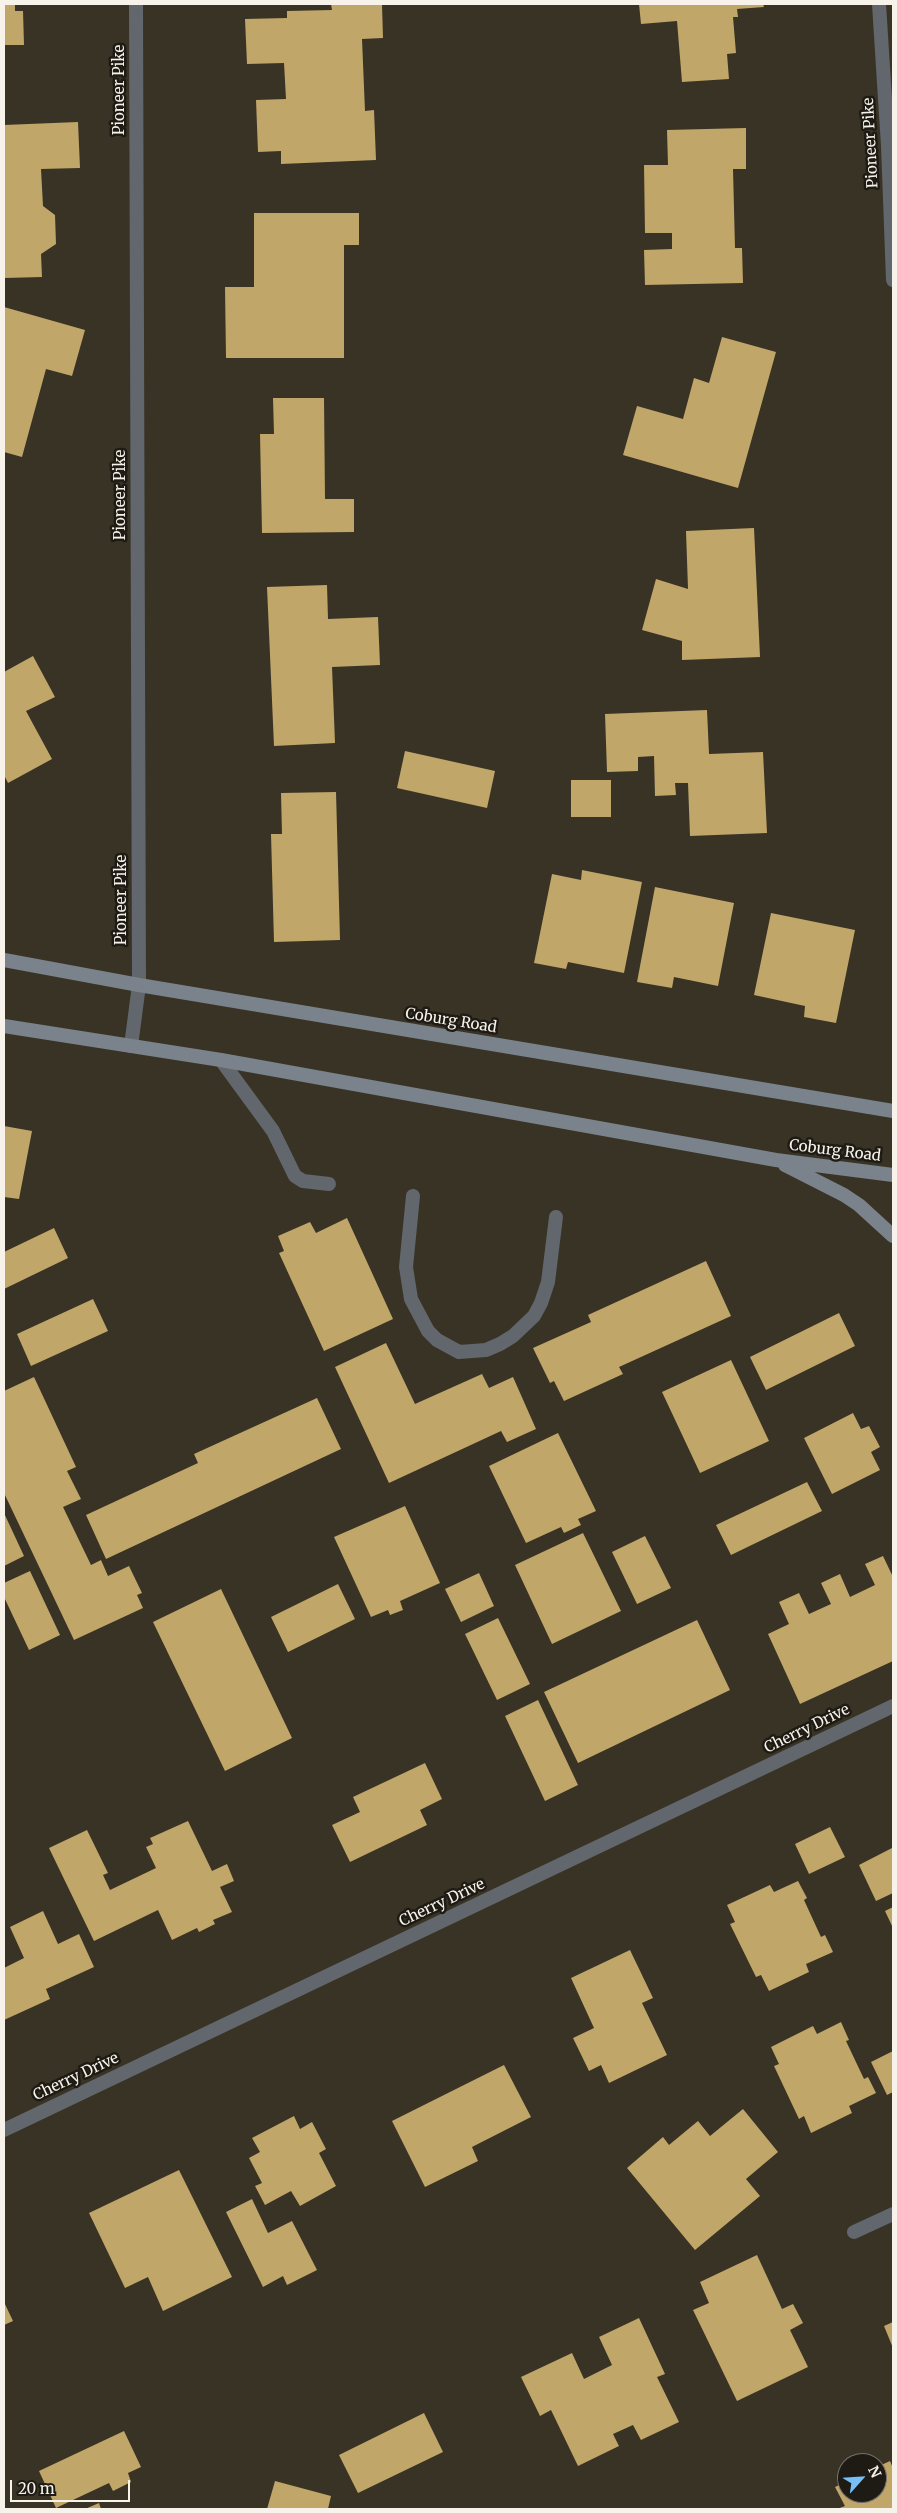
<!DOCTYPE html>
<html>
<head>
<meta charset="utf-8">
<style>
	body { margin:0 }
	#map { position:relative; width:897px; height:2513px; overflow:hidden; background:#393325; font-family:Merriweather,serif }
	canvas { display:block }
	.frame { position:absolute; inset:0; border:5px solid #f7f3ea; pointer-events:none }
	.north { position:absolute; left:837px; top:2453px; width:50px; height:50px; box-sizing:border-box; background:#1e1b15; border:1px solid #75716a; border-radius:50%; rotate:64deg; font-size:14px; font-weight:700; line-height:20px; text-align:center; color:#f7f3ea }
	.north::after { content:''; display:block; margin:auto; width:18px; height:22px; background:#77bff7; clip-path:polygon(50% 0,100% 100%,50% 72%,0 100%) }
	.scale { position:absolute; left:10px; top:2480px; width:120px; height:22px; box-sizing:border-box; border:2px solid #f7f3ea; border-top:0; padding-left:6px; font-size:15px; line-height:18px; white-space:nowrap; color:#f7f3ea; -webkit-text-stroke:4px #1e1b15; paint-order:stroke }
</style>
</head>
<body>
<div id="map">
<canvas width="897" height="2513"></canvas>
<div class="frame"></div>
<div class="north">N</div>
<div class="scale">20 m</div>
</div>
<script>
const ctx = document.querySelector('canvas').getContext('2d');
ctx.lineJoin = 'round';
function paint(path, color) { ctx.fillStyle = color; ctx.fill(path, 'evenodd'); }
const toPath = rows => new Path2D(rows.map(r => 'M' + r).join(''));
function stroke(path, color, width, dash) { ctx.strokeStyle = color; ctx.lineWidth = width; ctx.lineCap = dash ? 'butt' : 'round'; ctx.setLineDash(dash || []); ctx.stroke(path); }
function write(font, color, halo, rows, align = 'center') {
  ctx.font = font + ' Merriweather,serif'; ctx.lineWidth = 5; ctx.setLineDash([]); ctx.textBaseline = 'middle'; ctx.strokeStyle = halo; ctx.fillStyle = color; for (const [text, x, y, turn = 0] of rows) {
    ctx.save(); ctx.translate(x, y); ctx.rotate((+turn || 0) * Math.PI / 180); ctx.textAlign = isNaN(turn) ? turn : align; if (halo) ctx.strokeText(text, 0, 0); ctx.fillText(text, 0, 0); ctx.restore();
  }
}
const building = toPath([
	[4,4,15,4,15,11,23,11,24,45,4,45],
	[331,4,382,4,383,38,362,39,365,111,374,110,376,160,281,164,281,151,258,152,256,100,286,99,284,63,247,64,245,19,287,18,287,11,332,10],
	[639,4,763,4,764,7,737,9,738,17,733,17,736,53,727,54,729,79,682,82,677,21,641,24],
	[78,122,80,168,41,169,43,206,55,215,56,244,41,254,42,277,4,278,4,125],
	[746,128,746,169,733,169,735,248,742,248,743,283,645,285,644,250,672,249,672,233,645,233,644,165,668,165,667,130],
	[254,213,359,213,359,245,344,245,344,358,226,358,225,287,254,287],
	[4,307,85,330,72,376,46,369,22,457,4,452],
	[722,337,776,352,738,488,623,455,637,406,683,419,694,378,709,383],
	[273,398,324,398,325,499,354,499,354,532,262,533,260,434,274,434],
	[754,528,760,657,682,660,682,641,642,630,656,579,688,589,686,531],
	[327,585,328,619,378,617,380,665,332,667,335,743,274,746,267,587],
	[33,656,55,697,26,711,52,759,8,783,4,775,4,672],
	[707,710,709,754,763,752,767,833,690,836,688,783,675,783,676,795,655,796,654,756,638,757,638,771,607,772,605,714],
	[405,751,495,771,487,808,397,788],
	[571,780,611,780,611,817,571,817],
	[336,792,340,940,274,942,271,834,282,834,281,793],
	[582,870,642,882,624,973,568,962,566,969,534,963,552,874,581,880],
	[655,887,734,903,718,986,674,977,672,988,637,982],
	[771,913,855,930,836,1023,804,1017,805,1006,754,995],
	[4,1126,32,1131,19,1199,4,1197],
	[347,1218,393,1319,324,1351,279,1253,284,1251,278,1236,310,1222,316,1233],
	[54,1228,68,1258,4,1289,4,1252],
	[706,1261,731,1316,619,1367,623,1374,564,1401,554,1381,550,1383,533,1348,591,1322,588,1315],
	[93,1299,108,1331,31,1366,17,1334],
	[839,1313,855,1346,766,1390,750,1357],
	[386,1343,415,1404,482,1374,489,1388,513,1377,536,1429,507,1442,501,1431,389,1483,335,1367],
	[731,1360,769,1441,700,1473,662,1392],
	[34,1377,76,1467,67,1471,81,1499,63,1507,91,1565,101,1560,108,1576,129,1566,142,1593,137,1595,143,1608,74,1640,4,1493,4,1391],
	[317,1398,341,1449,106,1559,86,1515,198,1463,194,1454],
	[853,1413,861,1429,869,1426,880,1447,871,1452,880,1470,832,1494,804,1438],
	[558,1433,596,1511,578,1519,581,1525,564,1533,561,1527,526,1543,489,1466],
	[807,1482,822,1511,731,1555,716,1525],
	[405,1506,440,1583,400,1601,403,1610,390,1615,388,1610,371,1617,334,1537],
	[4,1513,24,1556,4,1566],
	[583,1533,621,1611,552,1644,515,1565],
	[645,1536,671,1588,637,1604,612,1552],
	[883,1556,893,1577,893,1661,800,1704,768,1634,789,1624,779,1602,799,1593,809,1614,831,1604,821,1583,840,1574,850,1597,875,1585,865,1564],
	[30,1571,60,1635,29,1650,4,1597,4,1583],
	[479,1573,494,1606,461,1622,445,1589],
	[338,1584,355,1619,288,1652,271,1617],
	[221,1589,292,1738,225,1771,153,1622],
	[498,1618,530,1684,497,1700,465,1634],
	[697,1620,730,1690,578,1763,544,1692],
	[538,1700,578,1785,545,1801,505,1716],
	[425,1763,442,1799,420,1810,427,1825,350,1862,332,1825,360,1812,353,1797],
	[188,1821,212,1871,227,1864,234,1881,220,1887,232,1912,213,1920,215,1924,199,1932,197,1928,172,1940,158,1910,94,1941,49,1848,87,1830,108,1873,103,1875,110,1890,156,1868,146,1847,153,1844,150,1838],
	[830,1827,845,1857,809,1874,795,1844],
	[892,1848,893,1893,876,1901,859,1865],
	[798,1881,807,1898,804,1900,821,1937,825,1935,833,1952,806,1964,809,1972,769,1991,761,1975,756,1977,730,1924,735,1922,727,1905,770,1885,774,1892],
	[893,1907,893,1928,885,1911],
	[43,1911,58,1944,79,1934,94,1967,46,1989,50,1999,4,2020,4,1968,24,1958,10,1927],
	[630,1950,653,1998,642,2003,667,2055,609,2083,601,2065,589,2071,573,2038,594,2028,571,1978],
	[841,2022,849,2040,846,2041,864,2079,868,2077,876,2093,849,2106,852,2113,811,2133,804,2116,799,2119,774,2066,779,2064,771,2047,813,2026,817,2034],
	[893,2051,893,2092,887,2095,871,2062],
	[504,2065,531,2117,472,2147,478,2161,425,2187,392,2121],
	[743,2109,778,2152,746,2179,760,2196,695,2250,627,2168,663,2137,669,2145,698,2121,710,2136],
	[294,2116,300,2129,312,2122,326,2149,319,2153,336,2186,300,2206,291,2191,265,2205,255,2186,262,2183,249,2158,260,2152,252,2138],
	[179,2170,232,2277,163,2311,148,2277,125,2288,89,2213],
	[252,2199,268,2233,292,2221,317,2270,287,2285,283,2276,263,2287,226,2212],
	[757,2255,782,2309,793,2304,803,2323,790,2330,808,2367,737,2401,693,2310,709,2303,700,2282],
	[4,2302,13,2321,4,2325],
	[639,2318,665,2374,657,2377,679,2422,641,2440,633,2425,613,2434,619,2446,578,2466,551,2410,540,2416,521,2377,572,2353,584,2379,612,2365,599,2337],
	[893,2322,893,2348,884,2326],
	[424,2413,443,2452,358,2493,339,2455],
	[124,2431,141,2467,128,2473,131,2482,113,2491,109,2483,56,2508,39,2471],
	[890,2461,893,2468,893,2509,837,2509,845,2506,835,2487,847,2481,847,2493,877,2493,877,2467],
	[275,2481,331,2496,328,2509,267,2509],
	[99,2503,101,2509,85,2509]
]);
const service = toPath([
	[221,1060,273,1131,295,1176,303,1181,329,1184],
	[413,1196,406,1267,411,1299,428,1331,437,1340,459,1352,486,1350,500,1344,513,1336,534,1316,541,1303,548,1282,556,1217]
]);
const minor = toPath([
	[879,4,888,146,893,280],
	[131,1046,139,985,136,4],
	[4,2130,893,1706],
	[854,2232,893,2214]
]);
const secondary = toPath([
	[4,960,139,985,893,1111],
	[4,1026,221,1060,776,1160,893,1175],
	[785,1165,844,1195,859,1205,893,1236]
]);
const streetNames = [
	["Pioneer Pike",120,90,-90],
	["Pioneer Pike",871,143,-93],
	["Pioneer Pike",121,495,-90],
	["Pioneer Pike",122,900,-90],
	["Coburg Road",451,1021,9],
	["Coburg Road",835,1151,7],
	["Cherry Drive",807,1729,-26],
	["Cherry Drive",442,1903,-25],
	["Cherry Drive",76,2077,-25]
];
paint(building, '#c1a669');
stroke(service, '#61676c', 14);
stroke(minor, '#61676c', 14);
stroke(secondary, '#7a838b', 14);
write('15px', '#f7f3ea', '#1e1b15', streetNames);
</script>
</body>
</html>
